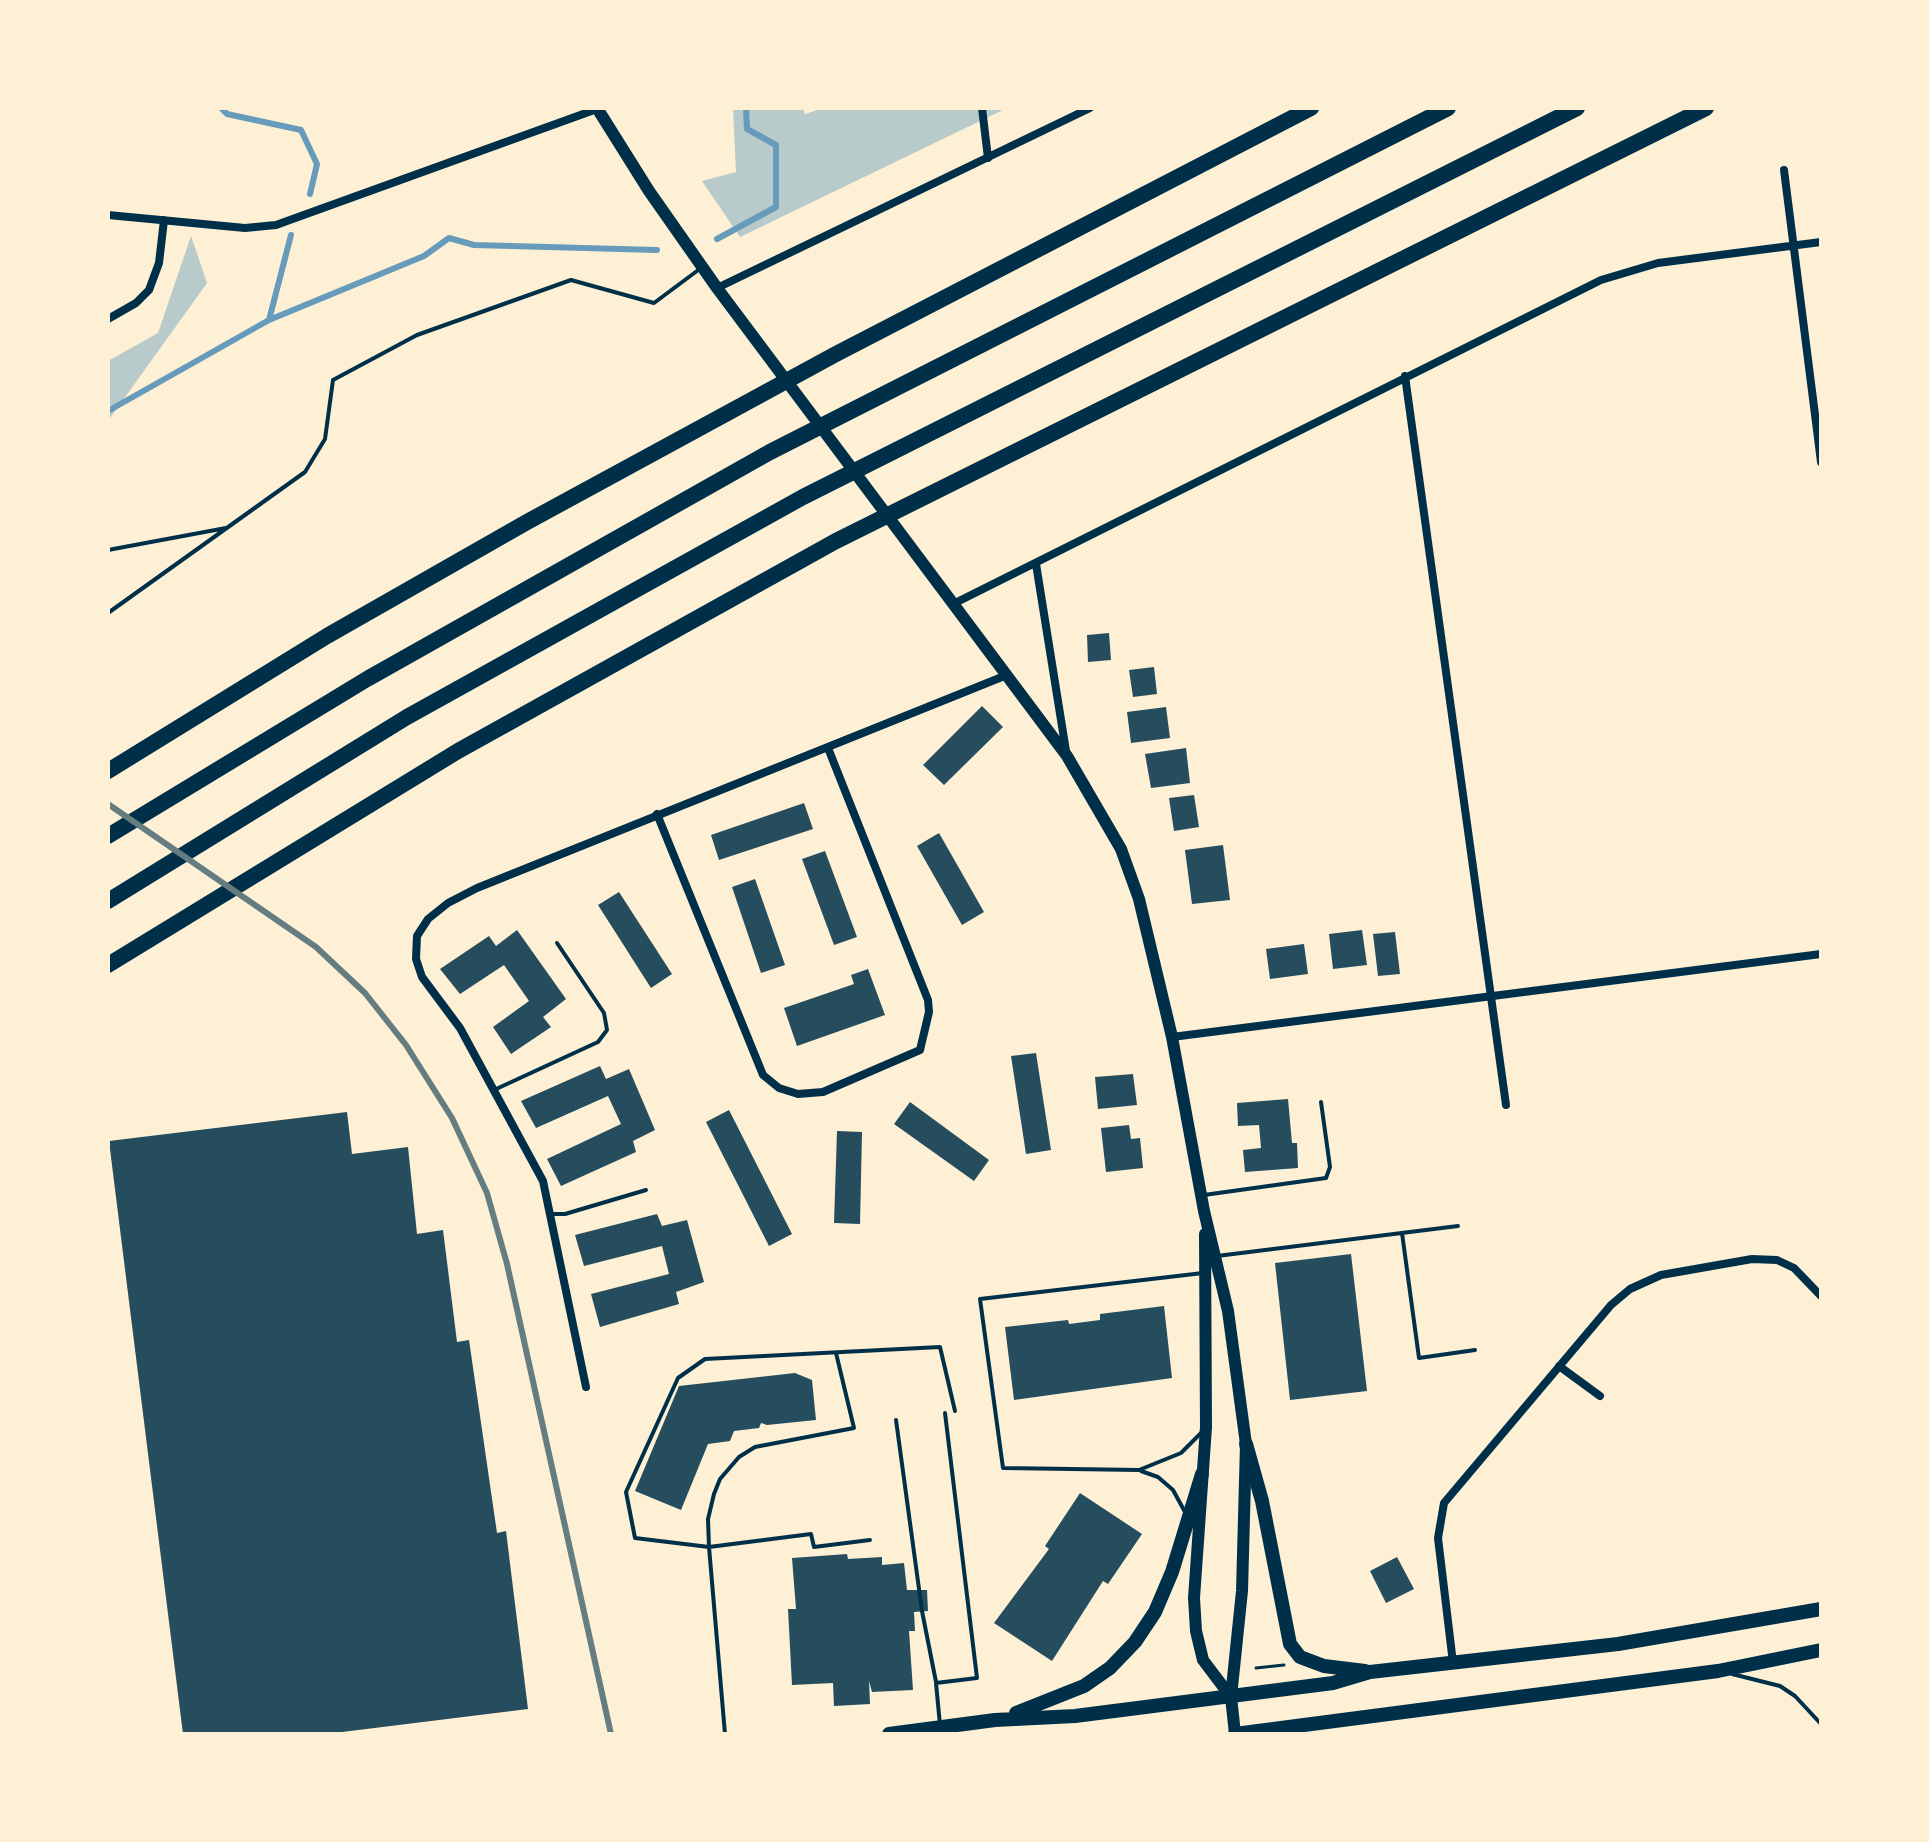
<!DOCTYPE html>
<html>
<head>
<meta charset="utf-8">
<style>
	body { margin:0 }
	#map { position:relative; width:1929px; height:1842px; overflow:hidden; background:#fdf0d5; font-family:"IBM Plex Sans",sans-serif }
	canvas { display:block }
	.frame { position:absolute; inset:0; border:110px solid #fdf0d5; pointer-events:none }
</style>
</head>
<body>
<div id="map">
<canvas width="1929" height="1842"></canvas>
<div class="frame"></div>
</div>
<script>
const ctx = document.querySelector('canvas').getContext('2d');
ctx.lineJoin = 'round';
function paint(path, color) { ctx.fillStyle = color; ctx.fill(path, 'evenodd'); }
const toPath = rows => new Path2D(rows.map(r => 'M' + r).join(''));
function stroke(path, color, width, dash) { ctx.strokeStyle = color; ctx.lineWidth = width; ctx.lineCap = dash ? 'butt' : 'round'; ctx.setLineDash(dash || []); ctx.stroke(path); }
const green = toPath([
	[733,108,803,108,805,114,824,108,1007,108,740,237,702,181,736,172],
	[191,236,207,283,108,421,108,361,158,333]
]);
const stream = toPath([
	[221,108,227,114,301,130,317,164,310,194],
	[717,239,776,207,776,145,747,129,746,108],
	[269,320,291,235],
	[108,411,269,320,424,256,449,238,474,245,657,250]
]);
const building = toPath([
	[1109,633,1111,660,1088,662,1087,635],
	[1154,667,1157,694,1133,697,1129,670],
	[982,706,1003,727,944,785,923,765],
	[1166,707,1170,738,1131,743,1127,712],
	[1186,748,1190,783,1151,788,1145,754],
	[1194,795,1199,827,1174,831,1169,798],
	[804,803,813,829,719,860,711,835],
	[939,833,984,912,962,925,917,846],
	[1223,845,1230,900,1192,904,1185,850],
	[825,851,857,937,834,945,802,859],
	[755,879,785,965,761,973,732,887],
	[619,892,672,974,651,988,598,905],
	[517,930,566,999,543,1017,551,1027,511,1054,493,1027,529,1001,504,965,460,994,440,969,489,936,496,946],
	[1362,930,1367,965,1333,969,1329,934],
	[1395,932,1400,974,1378,976,1373,934],
	[1304,944,1308,974,1270,979,1266,949],
	[868,969,885,1015,797,1046,784,1008,854,984,851,975],
	[1036,1053,1051,1150,1026,1154,1011,1056],
	[600,1066,606,1079,629,1069,655,1130,633,1141,636,1152,561,1186,547,1159,621,1124,608,1096,536,1128,521,1101],
	[1133,1074,1137,1105,1098,1109,1095,1077],
	[1288,1099,1292,1143,1297,1143,1298,1168,1245,1172,1243,1150,1261,1148,1259,1125,1238,1126,1237,1103],
	[910,1102,989,1160,974,1181,894,1124],
	[729,1110,792,1234,769,1246,706,1122],
	[347,1112,352,1154,408,1147,417,1234,443,1230,457,1342,469,1340,497,1533,506,1531,528,1709,326,1734,183,1734,109,1141],
	[1129,1125,1131,1139,1140,1138,1143,1168,1106,1172,1101,1128],
	[837,1131,862,1132,860,1224,834,1223],
	[657,1214,662,1226,687,1220,704,1282,676,1292,679,1304,600,1327,591,1294,669,1274,662,1246,584,1266,575,1235],
	[1351,1254,1367,1391,1290,1400,1275,1263],
	[1164,1306,1172,1378,1014,1400,1005,1327,1068,1320,1069,1324,1100,1320,1100,1314],
	[795,1373,812,1380,816,1420,767,1425,761,1423,759,1428,734,1431,730,1441,708,1444,681,1510,635,1491,679,1386],
	[1080,1493,1142,1534,1108,1584,1103,1581,1052,1661,994,1623,1049,1549,1045,1546],
	[847,1554,848,1559,882,1557,882,1565,904,1563,907,1590,927,1590,928,1611,914,1612,915,1631,909,1631,913,1690,872,1692,869,1681,870,1704,834,1706,833,1683,792,1685,788,1609,796,1609,792,1558],
	[1397,1557,1414,1589,1386,1603,1370,1571]
]);
const path = toPath([
	[1256,1668,1284,1665]
]);
const service = toPath([
	[108,550,226,528],
	[108,613,305,472,325,439,333,380,417,335,571,280,654,303,701,268],
	[494,1090,598,1042,607,1030,604,1013,557,943],
	[1204,1195,1326,1178,1330,1167,1321,1102],
	[550,1214,565,1214,646,1190],
	[1402,1233,1419,1358,1475,1350],
	[1217,1256,1458,1226],
	[836,1353,854,1428,755,1447,739,1457,720,1479,714,1494,708,1519,709,1547,635,1538,626,1492,678,1378,705,1359,940,1347,955,1411],
	[896,1420,922,1611,936,1682],
	[1202,1432,1181,1453,1139,1470,1003,1468,980,1299,1203,1273],
	[1141,1471,1158,1477,1173,1490,1185,1512],
	[1732,1674,1780,1686,1795,1696,1821,1724],
	[940,1725,936,1683,977,1678,945,1413],
	[725,1734,709,1547,811,1534,814,1547,870,1540]
]);
const minor = toPath([
	[982,108,988,158],
	[1784,170,1821,462],
	[108,215,245,228,276,225,597,109],
	[717,288,1090,108],
	[108,319,136,303,149,290,159,263,164,220],
	[1405,376,1506,1105],
	[1036,564,1066,751],
	[953,604,1601,280,1658,263,1821,242],
	[657,814,763,1075,779,1088,798,1094,823,1092,920,1050,929,1012,928,1000,828,748],
	[1172,1037,1821,954],
	[1559,1366,1600,1396],
	[586,1387,543,1181,460,1028,422,977,416,959,417,936,428,919,448,903,477,888,1007,675],
	[1453,1663,1438,1538,1444,1503,1611,1305,1630,1289,1661,1275,1752,1259,1777,1260,1794,1268,1821,1296]
]);
const secondary = toPath([
	[597,108,649,191,717,288,1067,756,1121,849,1139,899,1172,1037,1204,1211,1228,1311,1246,1444,1242,1591,1231,1697,1235,1734],
	[1205,1234,1206,1427,1194,1598,1196,1631,1203,1660,1231,1697]
]);
const primary = toPath([
	[1246,1444,1262,1501,1290,1644,1300,1657,1324,1666,1365,1671],
	[1016,1713,1084,1686,1110,1668,1135,1642,1155,1612,1172,1572,1202,1474],
	[889,1734,995,1720,1075,1716,1333,1683,1370,1672,1618,1644,1821,1609],
	[1235,1734,1718,1671,1821,1650]
]);
const motorway = toPath([
	[108,771,327,636,527,522,836,354,1311,108],
	[108,836,367,679,770,452,1448,108],
	[108,901,407,717,803,497,1577,108],
	[108,965,458,751,836,541,1706,108]
]);
const rail = toPath([
	[108,804,316,947,365,993,406,1045,452,1118,487,1193,507,1264,611,1734]
]);
paint(green, '#b9caca');
stroke(stream, '#669bbc', 6);
paint(building, '#264d5e');
stroke(path, '#003049', 3);
stroke(service, '#003049', 4);
stroke(minor, '#003049', 8);
stroke(secondary, '#003049', 12);
stroke(primary, '#003049', 14);
stroke(motorway, '#003049', 16);
stroke(rail, '#657d81', 6);
</script>
</body>
</html>
